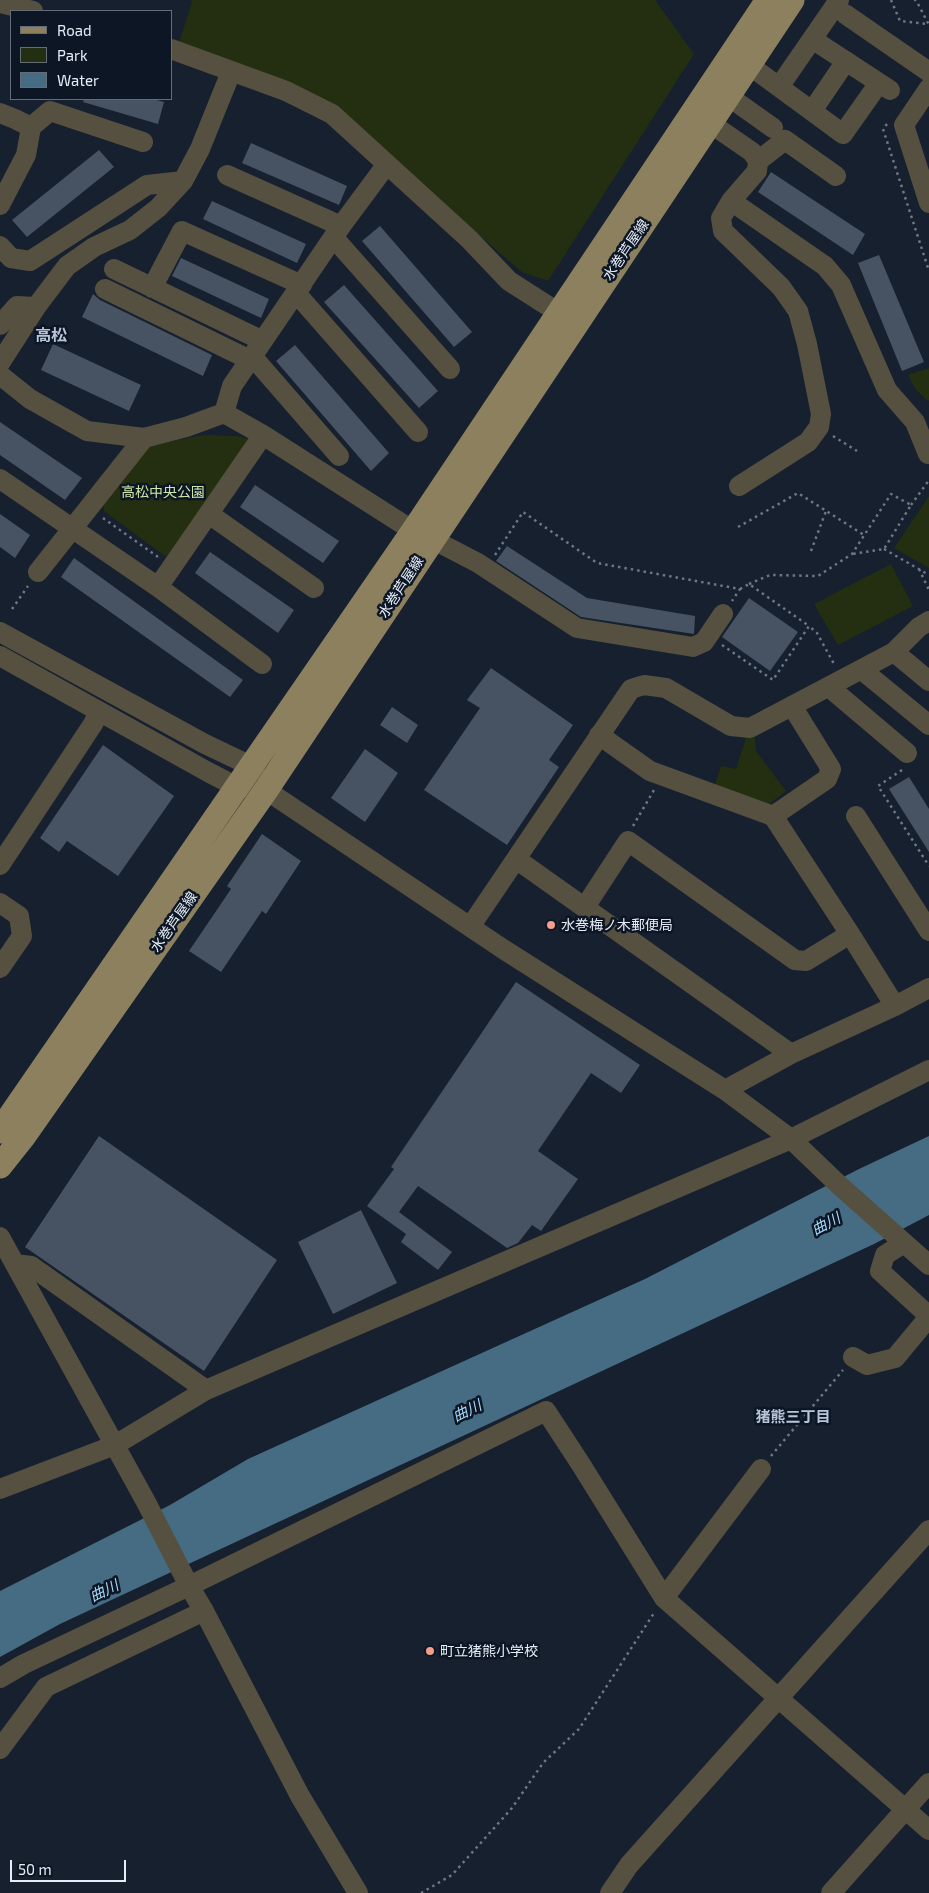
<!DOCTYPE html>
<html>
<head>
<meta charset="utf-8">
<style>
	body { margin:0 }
	#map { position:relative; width:929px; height:1893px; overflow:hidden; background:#16202e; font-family:"Exo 2",sans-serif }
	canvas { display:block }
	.legend { position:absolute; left:10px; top:10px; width:162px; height:90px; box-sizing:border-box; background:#0d1624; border:1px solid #646c78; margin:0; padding:6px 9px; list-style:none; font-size:15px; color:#e6edf7 }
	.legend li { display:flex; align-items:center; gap:10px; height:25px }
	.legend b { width:25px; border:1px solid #646c78 }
	.scale { position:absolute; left:10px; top:1860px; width:116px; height:22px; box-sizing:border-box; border:2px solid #e6edf7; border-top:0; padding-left:6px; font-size:15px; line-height:18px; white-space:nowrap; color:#e6edf7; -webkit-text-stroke:4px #0d1624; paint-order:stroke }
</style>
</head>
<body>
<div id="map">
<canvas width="929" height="1893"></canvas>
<ul class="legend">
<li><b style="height:6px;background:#8c805f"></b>Road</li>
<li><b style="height:14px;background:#232f10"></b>Park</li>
<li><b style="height:14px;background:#466c84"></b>Water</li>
</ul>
<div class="scale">50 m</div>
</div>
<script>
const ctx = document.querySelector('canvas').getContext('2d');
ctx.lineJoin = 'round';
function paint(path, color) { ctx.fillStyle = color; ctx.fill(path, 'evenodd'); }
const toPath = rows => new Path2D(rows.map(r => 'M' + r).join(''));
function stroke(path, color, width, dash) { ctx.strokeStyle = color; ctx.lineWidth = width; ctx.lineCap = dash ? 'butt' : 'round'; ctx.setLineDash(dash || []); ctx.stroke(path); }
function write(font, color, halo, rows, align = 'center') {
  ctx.font = font + ' "Exo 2","Noto Sans JP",sans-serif'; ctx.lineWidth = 5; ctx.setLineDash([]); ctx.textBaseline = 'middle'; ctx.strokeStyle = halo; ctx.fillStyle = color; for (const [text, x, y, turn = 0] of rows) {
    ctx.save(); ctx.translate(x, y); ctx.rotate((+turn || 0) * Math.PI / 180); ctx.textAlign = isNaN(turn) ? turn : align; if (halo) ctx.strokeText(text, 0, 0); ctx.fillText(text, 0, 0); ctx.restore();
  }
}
const green = toPath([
	[191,0,655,0,694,54,548,281,522,272,379,149,178,46,192,2],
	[929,368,929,400,928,401,916,390,908,375],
	[203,435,237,436,249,439,172,555,165,556,104,511,103,501,145,447],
	[929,496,929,568,894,548],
	[891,564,913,606,838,645,814,604],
	[746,738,755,738,756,751,786,791,768,805,715,785,721,766,736,769]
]);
const water = toPath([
	[929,1136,929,1215,874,1244,60,1624,0,1657,0,1591,170,1505,248,1459,645,1279,859,1169]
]);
const building = toPath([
	[84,99,153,99,164,102,158,124,83,102],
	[251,143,347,186,339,205,242,163],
	[99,150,114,167,27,237,12,220],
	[771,172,865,234,853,255,758,192],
	[212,201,306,244,297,263,203,219],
	[380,226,472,332,454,347,362,241],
	[879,255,924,362,902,371,858,263],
	[181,258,269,299,261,318,172,276],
	[344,285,438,391,419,408,324,302],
	[93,294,100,300,212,355,203,376,82,317],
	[53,344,141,385,129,411,41,370],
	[295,345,389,453,371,471,276,361],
	[0,422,82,478,65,500,0,455],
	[255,485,339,541,323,563,240,507],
	[0,514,30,535,15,558,0,547],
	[507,546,587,598,695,616,694,634,581,617,496,561],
	[210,552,294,610,278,633,195,573],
	[74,558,243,680,230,697,61,577],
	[749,598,798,632,770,671,722,637],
	[491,668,573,725,549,760,559,767,507,845,424,790,480,708,467,700],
	[392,707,418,725,407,743,380,725],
	[103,745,174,796,118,876,67,841,59,852,40,838],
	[365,749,398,773,365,822,331,798],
	[909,777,929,809,929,852,889,789],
	[262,834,301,861,266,914,262,911,221,972,189,951,231,889,227,886],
	[516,982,640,1065,621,1093,591,1073,538,1151,578,1179,541,1231,532,1225,518,1243,507,1248,418,1186,399,1212,452,1252,438,1270,401,1242,406,1234,367,1206,394,1169,391,1167],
	[99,1136,277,1260,204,1371,25,1247],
	[361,1210,397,1283,333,1314,298,1242]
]);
const path = toPath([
	[891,0,900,21,927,24],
	[914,0,916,0,929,25],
	[887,124,883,129,929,271],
	[833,436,857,451],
	[911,505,929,480],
	[103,518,158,557],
	[738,527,798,493,864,535],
	[884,549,929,575],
	[811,551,826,511],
	[495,555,523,512,597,563,740,589,732,601],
	[919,569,929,590],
	[749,584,770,575,818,576,852,554,891,494,911,505,884,549,852,554],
	[740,589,749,584,809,626],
	[12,609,28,586],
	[722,645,773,680,809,626,817,633,834,664],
	[902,770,878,786,929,866],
	[633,826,654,790],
	[771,1456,843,1370],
	[421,1893,452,1875,512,1808,543,1763,579,1729,654,1613]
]);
const minor = toPath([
	[0,3,33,11],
	[845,14,929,72],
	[812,39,890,90],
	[171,49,286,91,332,114,469,239,509,281,570,320],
	[749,65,843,134,879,83],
	[779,87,839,0],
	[929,88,904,125,929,203],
	[728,96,773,128],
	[812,111,846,61],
	[0,113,15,119,31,127,26,155,0,205],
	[710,123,752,152,758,161,757,171,731,201,721,218,723,231,781,287,798,311,807,344,821,414,819,427,808,442,739,486],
	[31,127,50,111,143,142],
	[758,161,785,140,836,176],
	[387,164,341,226,232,386,224,413,263,435,401,523,478,563,577,628,693,647,704,642,723,614],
	[227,175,341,226],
	[731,201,825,266,841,285,887,390,915,422,928,454],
	[334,238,450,369],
	[0,246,11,258,30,261,147,185,183,181],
	[114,269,263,341],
	[152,288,182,231,302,285],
	[105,289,250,360],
	[296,293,418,432],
	[0,325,17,306,36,307],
	[252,356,339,456],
	[0,363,36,307,67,266,94,247,130,230,158,208,183,181,200,149,231,72],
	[0,375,30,399,87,431,144,438,186,427,224,413],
	[0,479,158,587,262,664],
	[209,514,314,588],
	[38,572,144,438],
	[158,587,263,435],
	[0,632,205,744,251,766,266,790,503,949,725,1090,791,1139,839,1185,929,1265],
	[894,652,929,681],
	[0,656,208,772,237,787,252,788],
	[862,670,929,725],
	[829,687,907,753],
	[599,735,650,771,773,816,850,934,895,1006],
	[773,816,827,779,831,769,792,706],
	[856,816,929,931],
	[516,859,791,1054],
	[0,865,93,724,99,712],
	[0,903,19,916,22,936,0,968],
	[585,907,628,841,795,960,806,961,850,934],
	[470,927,631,689,644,685,666,688,731,726,750,728,894,652,919,627,929,621],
	[725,1090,791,1054,895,1006,929,988],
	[0,1237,146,1502,189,1586,204,1611,300,1796,358,1893],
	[904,1243,885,1255,880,1271,929,1316],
	[15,1264,31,1266,206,1390],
	[853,1357,867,1365,895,1358,929,1317],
	[0,1489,115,1445,206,1390,791,1139,929,1070],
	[664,1598,761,1469],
	[0,1678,24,1664,189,1586,546,1411,580,1463,664,1598,929,1830],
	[0,1749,46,1687,204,1611],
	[610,1893,629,1865,929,1530],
	[831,1893,929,1783]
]);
const major = toPath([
	[0,1131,414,530,768,0],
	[0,1166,23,1137,266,790,792,0]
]);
const markers = [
	[551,925,5,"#f49d8b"],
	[430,1651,5,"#f49d8b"]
];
const streetNames = [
	["水巻芦屋線",626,250,-56],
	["水巻芦屋線",401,587,-57],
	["水巻芦屋線",174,922,-55]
];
const parkNames = [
	["高松中央公園",163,492]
];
const poiNames = [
	["水巻梅ノ木郵便局",561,925],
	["町立猪熊小学校",440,1651]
];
const waterNames = [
	["曲川",826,1224,-28],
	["曲川",467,1411,-26],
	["曲川",104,1591,-26]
];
const neighbourhoodNames = [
	["猪熊三丁目",793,1417]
];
const quarterNames = [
	["高松",51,336]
];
paint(green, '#232f10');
paint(water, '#466c84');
paint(building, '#475363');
stroke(path, '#6f7784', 2.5, [2.5, 4]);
stroke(minor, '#565040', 20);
stroke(major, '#8c805f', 25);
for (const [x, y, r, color] of markers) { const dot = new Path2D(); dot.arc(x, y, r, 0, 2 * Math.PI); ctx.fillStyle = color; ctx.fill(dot); stroke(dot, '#0d1624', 2); }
write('14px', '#e6edf7', '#0d1624', streetNames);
write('14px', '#cde7a8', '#0d1624', parkNames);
write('14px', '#e6edf7', '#0d1624', poiNames, 'left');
write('italic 15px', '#a4d7f8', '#0d1624', waterNames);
write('bold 15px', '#b8c5d8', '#0d1624', neighbourhoodNames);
write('bold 16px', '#b8c5d8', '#0d1624', quarterNames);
</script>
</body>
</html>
